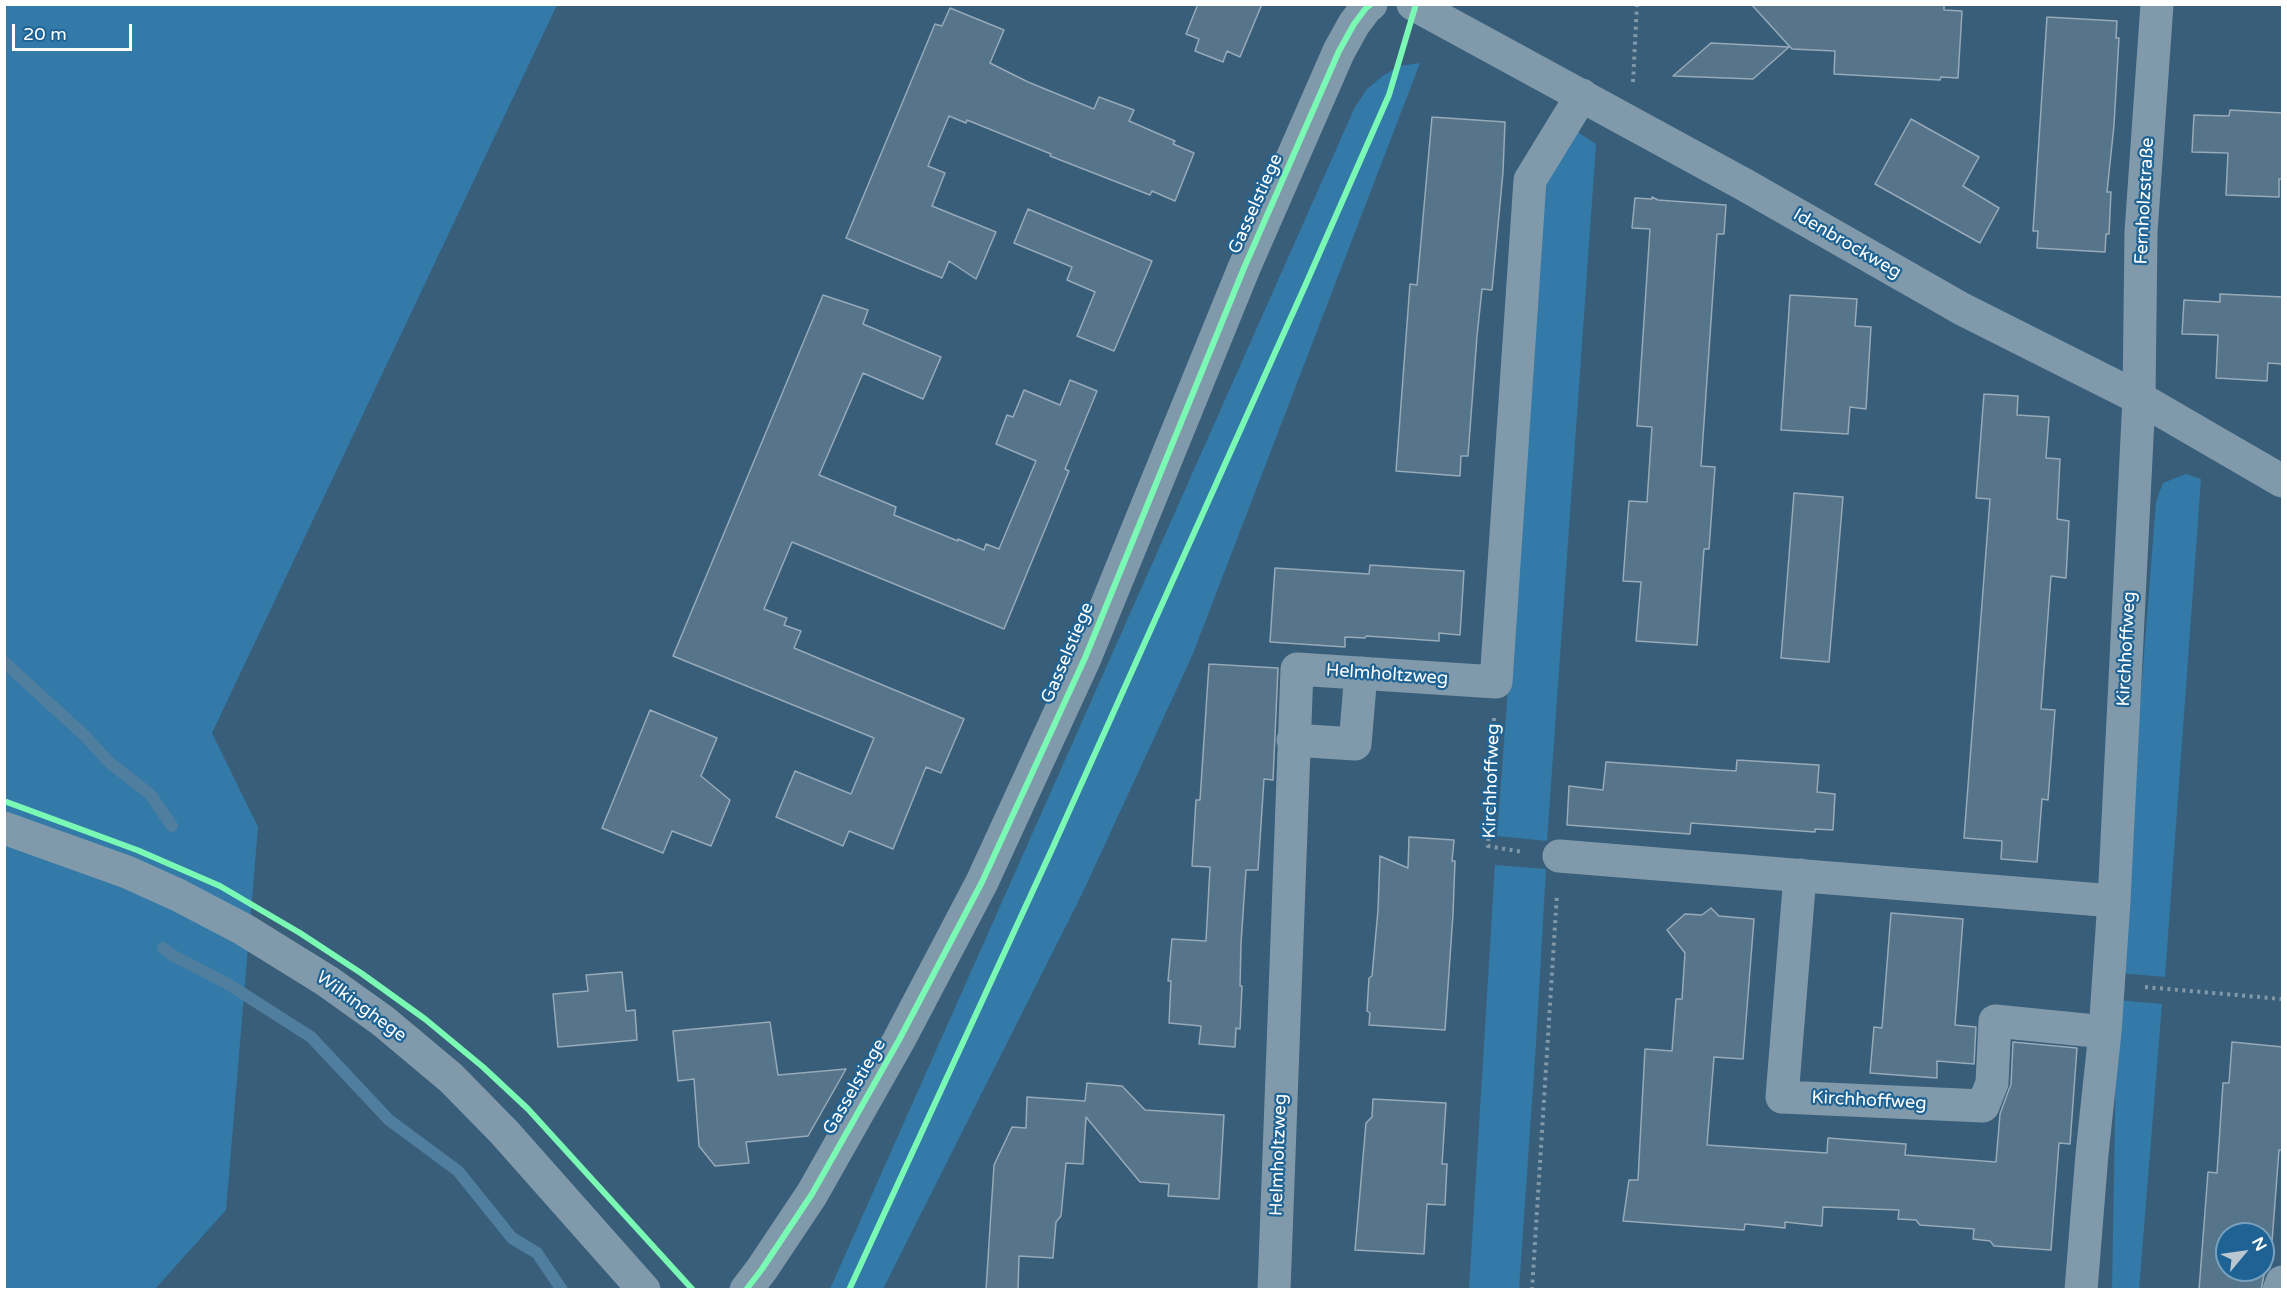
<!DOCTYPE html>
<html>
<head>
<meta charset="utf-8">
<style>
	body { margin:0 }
	#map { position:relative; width:2287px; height:1294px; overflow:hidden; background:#395e79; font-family:"Varela Round",sans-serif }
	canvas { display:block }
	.frame { position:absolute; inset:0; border:6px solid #fff; pointer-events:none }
	.north { position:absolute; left:2215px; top:1222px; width:60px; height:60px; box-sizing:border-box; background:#1e6394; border:2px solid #78a1bf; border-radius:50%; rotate:61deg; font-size:16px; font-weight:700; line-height:24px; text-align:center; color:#fff }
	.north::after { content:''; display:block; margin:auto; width:21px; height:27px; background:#bac7d0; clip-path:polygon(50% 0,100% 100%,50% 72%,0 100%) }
	.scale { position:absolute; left:12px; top:24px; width:120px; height:27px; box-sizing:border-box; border:3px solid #fff; border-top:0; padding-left:8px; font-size:18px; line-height:21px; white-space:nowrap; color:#fff; -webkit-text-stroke:4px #1e6394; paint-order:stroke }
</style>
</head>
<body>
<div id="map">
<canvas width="2287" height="1294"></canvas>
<div class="frame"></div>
<div class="north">N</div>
<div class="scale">20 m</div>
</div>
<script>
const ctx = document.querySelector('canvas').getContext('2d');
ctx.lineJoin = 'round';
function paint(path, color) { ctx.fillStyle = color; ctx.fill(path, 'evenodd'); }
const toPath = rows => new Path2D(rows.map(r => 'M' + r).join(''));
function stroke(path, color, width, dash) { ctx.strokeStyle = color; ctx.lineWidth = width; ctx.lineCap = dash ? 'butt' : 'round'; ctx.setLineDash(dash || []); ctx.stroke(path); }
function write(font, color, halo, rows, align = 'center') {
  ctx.font = font + ' "Varela Round",sans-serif'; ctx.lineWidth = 4.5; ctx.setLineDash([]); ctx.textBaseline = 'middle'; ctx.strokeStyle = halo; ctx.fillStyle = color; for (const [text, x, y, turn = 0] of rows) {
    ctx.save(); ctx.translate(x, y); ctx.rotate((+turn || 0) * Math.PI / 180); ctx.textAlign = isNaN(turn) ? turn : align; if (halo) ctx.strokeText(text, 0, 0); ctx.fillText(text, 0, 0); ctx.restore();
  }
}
const green = toPath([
	[5,5,557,5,212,733,258,827,226,1210,155,1289,5,1290],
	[1420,63,1192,656,1082,894,883,1289,830,1289,1355,107,1367,89,1384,75,1400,66],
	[1573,129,1596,144,1547,841,1497,836,1546,181],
	[2186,474,2201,479,2165,977,2119,973,2156,502,2163,483],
	[1495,865,1546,869,1536,1043,1519,1289,1469,1289],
	[2117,1000,2162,1004,2139,1289,2112,1290]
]);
const stream = toPath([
	[4,662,84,735,110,763,150,794,172,826],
	[163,948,174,956,228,984,311,1037,389,1120,458,1171,512,1238,537,1253,562,1290]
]);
const building = toPath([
	[1198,4,1262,4,1240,57,1227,51,1223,62,1195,51,1199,39,1186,34,1198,4],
	[1751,4,1928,4,1944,5,1944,10,1962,11,1958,78,1941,77,1940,80,1834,74,1835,51,1792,49,1751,4],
	[950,8,1004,30,990,63,1028,82,1094,109,1099,97,1134,110,1129,121,1175,141,1173,144,1194,153,1175,201,1152,191,1150,195,1050,156,1051,154,967,120,966,123,949,116,928,166,945,173,932,206,996,232,976,279,949,261,942,278,846,238,935,24,942,26,950,8],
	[2047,17,2117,21,2116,38,2119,38,2114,125,2107,192,2111,192,2109,234,2106,234,2105,252,2037,248,2038,231,2033,231,2047,17],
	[1711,43,1789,47,1753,79,1673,76,1711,43],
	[2230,110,2283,113,2283,179,2279,179,2279,197,2226,195,2228,153,2192,152,2194,115,2229,116,2230,110],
	[1432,117,1505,122,1503,172,1492,290,1482,289,1477,336,1468,456,1461,456,1460,476,1396,471,1410,284,1417,285,1432,117],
	[1911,119,1979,157,1963,186,1999,208,1980,243,1875,184,1911,119],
	[1652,197,1658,200,1726,205,1724,234,1717,234,1701,466,1715,467,1709,549,1704,549,1697,645,1636,641,1641,582,1623,581,1629,501,1647,502,1652,427,1637,426,1650,229,1632,228,1635,198,1652,199,1652,197],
	[1028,209,1152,261,1114,351,1077,336,1095,292,1067,280,1072,267,1014,243,1028,209],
	[2220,294,2283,297,2283,364,2268,363,2267,381,2216,378,2218,335,2182,334,2184,300,2220,302,2220,294],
	[823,295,868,310,863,324,941,357,923,399,863,373,819,475,896,507,894,515,958,541,958,539,984,550,986,544,999,549,1036,461,996,444,1007,415,1013,417,1024,390,1060,405,1070,380,1097,391,1065,469,1069,471,1004,629,792,542,764,609,787,618,784,625,801,631,794,648,964,719,941,773,926,767,893,849,849,831,843,846,776,817,795,771,851,794,874,738,673,656,823,295],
	[1790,295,1857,299,1855,326,1871,327,1866,409,1850,407,1848,434,1781,430,1790,295],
	[1984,394,2018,396,2017,415,2049,417,2046,458,2060,459,2057,519,2069,521,2066,578,2051,576,2041,709,2055,710,2048,800,2042,799,2037,862,2001,859,2002,841,1964,838,1990,499,1976,498,1984,394],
	[1794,493,1843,497,1829,662,1781,658,1794,493],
	[1370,565,1464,571,1460,635,1439,633,1439,641,1366,636,1365,638,1345,637,1345,647,1270,642,1275,568,1369,574,1370,565],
	[1209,664,1278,668,1273,780,1264,779,1258,870,1246,870,1241,943,1240,986,1242,986,1240,1029,1236,1028,1235,1047,1199,1044,1201,1026,1169,1023,1171,981,1168,981,1172,939,1206,941,1210,867,1192,866,1196,800,1200,800,1209,664],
	[650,710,717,738,701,776,730,800,711,846,672,831,663,853,602,828,650,710],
	[1737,760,1819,765,1817,792,1835,794,1833,830,1815,829,1815,832,1691,823,1690,834,1567,825,1569,786,1603,790,1606,762,1736,771,1737,760],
	[1409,837,1454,840,1452,861,1455,861,1453,914,1445,1030,1369,1025,1370,1013,1367,1011,1369,978,1372,976,1378,910,1380,856,1408,868,1409,837],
	[1711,908,1719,916,1754,919,1743,1059,1714,1057,1707,1145,1827,1153,1828,1138,1906,1144,1905,1155,1996,1162,2000,1114,2011,1084,2013,1042,2077,1048,2070,1144,2059,1143,2051,1250,1994,1246,1990,1241,1973,1239,1974,1229,1920,1225,1916,1220,1898,1219,1899,1210,1823,1207,1822,1226,1785,1222,1785,1228,1745,1224,1744,1230,1623,1221,1629,1180,1638,1180,1645,1049,1672,1051,1676,999,1682,999,1685,953,1667,930,1685,914,1702,915,1711,908],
	[1891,913,1963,919,1955,1025,1976,1027,1974,1064,1937,1061,1937,1078,1870,1073,1874,1027,1882,1028,1891,913],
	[622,972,626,1011,635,1010,637,1040,558,1047,553,994,588,991,586,975,622,972],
	[770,1022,778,1075,846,1069,808,1136,746,1142,749,1163,715,1166,699,1146,694,1079,678,1081,673,1031,770,1022],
	[2232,1042,2283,1047,2283,1150,2279,1150,2270,1268,2264,1275,2261,1290,2199,1290,2208,1172,2217,1173,2223,1083,2229,1083,2232,1042],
	[2227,1234,2263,1234,2263,1270,2227,1270,2227,1234],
	[1087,1083,1122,1086,1145,1110,1224,1115,1219,1199,1168,1196,1169,1184,1140,1182,1086,1117,1083,1164,1066,1163,1061,1216,1056,1222,1053,1258,1019,1256,1018,1290,986,1290,994,1165,1012,1127,1026,1128,1027,1097,1085,1101,1087,1083],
	[1373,1099,1446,1103,1442,1164,1447,1164,1445,1205,1427,1204,1424,1254,1355,1250,1366,1123,1372,1117,1373,1099]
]);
const path = toPath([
	[1633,82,1637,4],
	[1494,718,1488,846,1523,852],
	[2145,987,2282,999],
	[849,1290,1053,847,1305,286,1389,95,1405,41],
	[1532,1290,1557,894]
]);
const minor = toPath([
	[1413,4,1745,185,1962,309,2139,398,2282,481],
	[1293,740,1355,744,1361,673],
	[4,828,127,872,178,895,243,929,327,981,383,1021,451,1078,504,1132,644,1290],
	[1559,856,2114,901],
	[1800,875,1782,1097,1983,1106,1992,1083,1995,1021,2105,1032,2092,1154,2081,1290],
	[2105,1032,2114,901,2139,398,2141,232,2157,4],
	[746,1290,762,1269,812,1194,899,1040,982,882,1085,658,1244,268,1339,51,1354,24,1366,8,1371,4],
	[1274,1290,1297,669,1496,682,1530,180,1582,95],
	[2279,1290,2282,1282]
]);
const cycleway = toPath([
	[4,801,137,850,220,886,300,933,361,973,425,1019,483,1067,528,1109,693,1290],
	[746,1290,762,1269,812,1194,899,1040,982,882,1085,658,1244,268,1339,51,1354,24,1366,8,1371,4],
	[849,1290,1053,847,1305,286,1389,95,1416,4]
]);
const streetNames = [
	["Fernholzstraße",2145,201,-87],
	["Gasselstiege",1256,204,-66],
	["Idenbrockweg",1847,244,30],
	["Kirchhoffweg",2127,649,-87],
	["Gasselstiege",1068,653,-67],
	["Helmholtzweg",1387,675,4],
	["Kirchhoffweg",1492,781,-88],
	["Wilkinghege",361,1007,36],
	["Gasselstiege",855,1087,-60],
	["Kirchhoffweg",1869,1101,3],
	["Helmholtzweg",1279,1155,-88]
];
paint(green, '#337aa9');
stroke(stream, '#4f7e9e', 12);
paint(building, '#57758a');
stroke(building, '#96aab9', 1.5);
stroke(path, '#819aab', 4, [3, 4.5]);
stroke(minor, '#819aab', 33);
stroke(cycleway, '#7af9b4', 6);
write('18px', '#fff', '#1e6394', streetNames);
</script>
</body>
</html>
